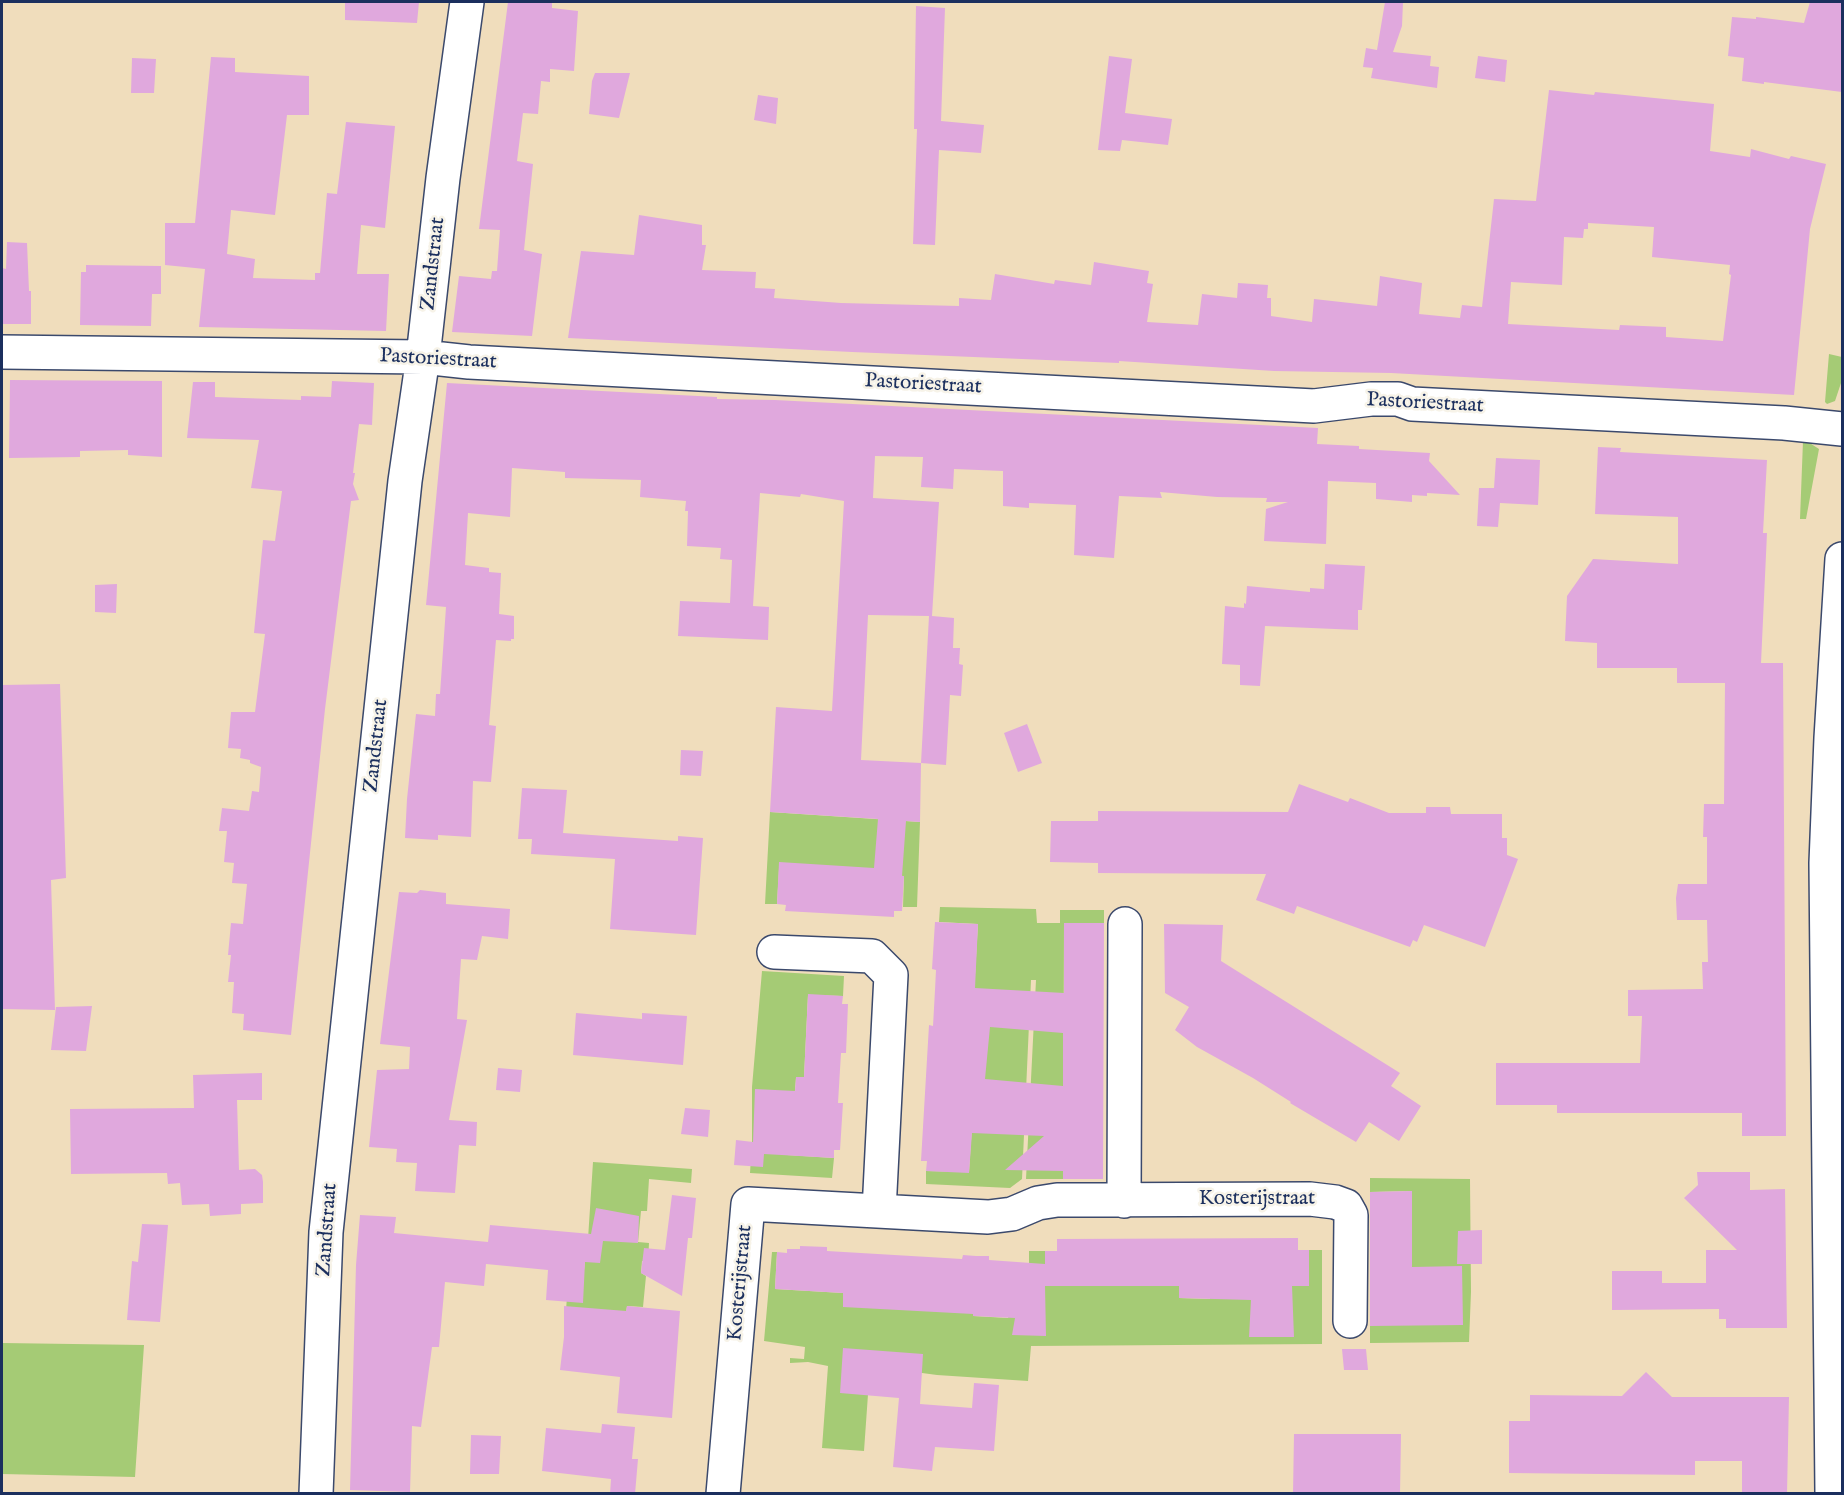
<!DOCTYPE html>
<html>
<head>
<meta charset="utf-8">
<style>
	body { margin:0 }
	#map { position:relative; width:1844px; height:1495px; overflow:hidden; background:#f0ddbc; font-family:"IM FELL English",serif }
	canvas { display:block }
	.frame { position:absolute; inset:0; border:3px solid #1b2f5e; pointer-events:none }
</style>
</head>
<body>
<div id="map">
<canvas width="1844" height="1495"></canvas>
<div class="frame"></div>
</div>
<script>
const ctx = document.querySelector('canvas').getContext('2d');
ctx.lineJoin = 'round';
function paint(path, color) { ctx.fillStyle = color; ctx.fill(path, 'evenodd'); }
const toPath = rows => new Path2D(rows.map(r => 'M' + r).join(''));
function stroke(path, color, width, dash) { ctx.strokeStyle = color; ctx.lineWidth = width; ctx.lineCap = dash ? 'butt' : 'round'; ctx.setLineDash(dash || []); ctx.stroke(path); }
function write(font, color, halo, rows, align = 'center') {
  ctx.font = font + ' "IM FELL English",serif'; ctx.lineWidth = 5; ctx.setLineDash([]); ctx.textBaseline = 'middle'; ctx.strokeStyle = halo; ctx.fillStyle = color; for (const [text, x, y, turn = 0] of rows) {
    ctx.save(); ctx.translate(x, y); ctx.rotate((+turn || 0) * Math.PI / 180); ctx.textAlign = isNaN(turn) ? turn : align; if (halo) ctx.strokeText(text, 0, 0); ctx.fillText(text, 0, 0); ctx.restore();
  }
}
const green = toPath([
	[1829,354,1842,357,1842,380,1835,401,1827,404,1825,402],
	[1805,440,1819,449,1806,519,1800,519,1803,441],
	[770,812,920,822,917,907,903,907,904,876,779,869,777,904,765,904],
	[940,907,1036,909,1037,923,1060,923,1060,910,1104,910,1104,923,1064,923,1063,1179,1026,1179,1036,980,1031,980,1022,1179,1010,1188,926,1184,926,1171,969,1172,972,1126,935,1015,935,990,974,992,978,924,939,922],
	[762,971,844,976,843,996,808,995,804,1077,796,1078,795,1090,784,1152,787,1155,834,1158,832,1178,750,1173,752,1142,752,1087],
	[593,1162,692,1169,691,1183,649,1179,647,1211,641,1211,638,1242,649,1243,648,1262,642,1261,641,1273,646,1276,643,1307,627,1306,623,1334,596,1339,564,1335,569,1272,584,1270,588,1239],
	[1370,1178,1470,1179,1471,1292,1469,1342,1370,1343,1370,1326,1412,1291,1412,1191,1370,1192],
	[1309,1250,1322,1250,1322,1344,1031,1346,1028,1381,937,1375,870,1366,864,1451,822,1448,828,1366,808,1362,790,1363,790,1358,804,1359,805,1347,764,1341,772,1252,777,1252,775,1289,843,1293,843,1307,973,1304,973,1316,1008,1318,1029,1266,1029,1251,1045,1251,1045,1285,1179,1286,1179,1298,1210,1299,1211,1286,1309,1286],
	[2,1343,144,1345,135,1477,2,1474]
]);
const building = toPath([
	[345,2,419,2,417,23,345,20],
	[508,2,552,2,552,8,578,11,574,71,550,69,550,82,541,81,538,114,523,113,517,161,533,164,524,250,542,254,532,336,452,332,459,276,491,279,492,271,497,271,500,230,479,229],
	[1385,2,1403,2,1402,26,1393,52,1431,56,1430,66,1439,67,1437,88,1371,78,1373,68,1363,67,1366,48,1377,50],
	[1810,2,1842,2,1842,92,1764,82,1764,84,1742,81,1744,58,1728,56,1732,17,1756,19,1756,17,1804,23],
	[916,6,945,8,941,121,984,125,981,153,939,150,935,245,913,244,917,129,914,129],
	[1109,56,1132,59,1125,113,1172,119,1168,145,1122,140,1120,151,1098,150],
	[1478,56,1507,60,1505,82,1475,78],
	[211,57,235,58,235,72,309,76,309,115,287,115,275,215,231,210,227,254,255,259,253,278,315,280,315,273,320,273,327,193,337,194,346,122,395,126,385,228,361,225,357,274,389,274,386,331,199,327,205,269,165,265,165,223,195,223],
	[132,58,156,59,154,93,131,93],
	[595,73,630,73,619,118,589,114,592,81],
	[1549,90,1594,95,1595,92,1714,104,1710,151,1750,157,1751,149,1789,159,1791,156,1826,164,1810,229,1794,395,1391,373,1274,371,1119,361,1119,363,852,352,568,338,581,251,634,255,639,215,702,225,702,245,706,245,702,270,756,272,755,288,775,289,774,298,841,303,959,306,959,298,991,300,995,274,1054,284,1055,280,1091,285,1094,262,1149,271,1147,283,1153,284,1147,322,1198,325,1202,294,1237,298,1238,283,1268,285,1267,298,1271,298,1271,316,1312,322,1314,299,1377,306,1380,276,1422,283,1419,314,1460,318,1462,305,1482,307,1494,199,1536,201],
	[1588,223,1654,227,1652,257,1730,265,1729,274,1731,275,1723,341,1666,337,1666,327,1620,325,1619,330,1508,324,1511,282,1562,285,1564,237,1583,238,1584,229,1588,229],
	[758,95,778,98,776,124,754,120],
	[7,242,27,243,29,291,31,291,31,324,2,324,2,268,6,269],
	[86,265,161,266,161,294,152,294,151,326,80,325,81,272,86,272],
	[10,380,162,381,162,457,128,455,128,450,80,451,80,457,9,458],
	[332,381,374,383,372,425,359,424,353,473,355,473,353,484,359,500,351,501,325,709,291,1035,243,1030,244,1014,232,1013,234,982,228,982,231,955,228,955,231,923,243,924,247,884,232,883,234,863,224,862,227,831,219,831,222,808,249,811,252,791,259,792,261,767,250,763,250,760,240,758,241,749,228,748,231,712,255,712,265,634,254,633,263,540,275,541,282,491,251,488,259,440,187,438,193,382,215,382,215,397,301,400,301,396,331,397],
	[447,383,717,397,717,399,775,400,1318,428,1317,444,1359,446,1359,449,1430,453,1429,461,1460,495,1427,493,1427,496,1412,495,1412,502,1376,499,1376,483,1328,481,1326,544,1264,541,1266,509,1288,502,1266,502,1267,498,1217,497,1160,492,1162,498,1119,496,1114,558,1074,555,1076,505,1029,503,1029,508,1003,506,1003,471,954,469,953,489,921,487,923,457,875,456,873,498,939,502,932,616,954,618,953,648,960,648,959,664,963,665,961,696,950,695,946,765,921,763,920,822,906,821,902,876,904,876,902,911,894,911,894,917,785,911,786,905,777,904,779,862,874,868,878,819,770,812,776,707,832,711,844,501,801,494,800,497,760,493,753,606,769,607,768,640,678,636,680,601,730,603,732,560,720,559,721,548,687,546,688,511,685,511,686,501,640,497,641,480,565,478,565,472,512,468,510,517,468,513,465,565,489,568,489,572,501,573,499,614,514,616,514,639,511,639,511,641,496,640,489,725,496,726,491,782,473,781,471,837,438,835,438,840,405,838,407,799,416,714,435,716,436,694,440,694,446,607,426,605],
	[868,615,929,616,921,763,861,760],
	[1598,447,1621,448,1620,452,1767,460,1763,533,1767,533,1761,663,1783,663,1786,1136,1742,1136,1742,1113,1557,1113,1557,1105,1496,1105,1496,1063,1640,1063,1642,1016,1628,1016,1628,990,1703,989,1702,962,1708,962,1707,920,1677,920,1676,898,1678,884,1707,884,1707,837,1703,837,1704,804,1724,804,1725,683,1677,683,1677,668,1597,668,1597,643,1565,641,1567,596,1593,559,1678,564,1678,517,1595,514],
	[1496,458,1540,460,1538,505,1500,503,1498,527,1477,526,1479,488,1494,488],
	[1325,564,1365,566,1362,610,1358,610,1358,630,1265,626,1260,686,1240,685,1240,665,1222,664,1225,606,1244,608,1244,603,1246,604,1247,586,1310,592,1310,588,1324,589],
	[117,584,116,613,95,612,95,585],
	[60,684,66,878,51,880,55,1010,2,1009,2,685],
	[1027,724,1042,763,1018,772,1004,733],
	[681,750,703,751,701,776,680,775],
	[1299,784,1348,802,1350,798,1389,813,1426,813,1426,807,1450,807,1451,814,1502,814,1502,838,1507,838,1507,855,1518,859,1485,947,1424,925,1417,942,1413,940,1410,947,1297,906,1294,914,1256,900,1266,874,1098,873,1098,863,1050,862,1051,821,1098,821,1098,811,1288,812],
	[522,788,567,790,563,833,678,841,678,836,703,838,696,935,610,929,615,859,531,854,532,839,518,839],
	[420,890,446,893,446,904,510,909,508,939,482,936,477,960,461,959,457,1019,467,1020,449,1120,477,1122,476,1146,459,1145,455,1193,415,1191,417,1163,396,1162,397,1149,369,1147,377,1070,409,1069,410,1047,380,1044,399,892,417,893],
	[935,922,978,924,975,988,1064,993,1064,923,1104,923,1103,1179,1063,1179,1063,1171,1005,1170,1044,1136,972,1133,969,1173,926,1171,927,1161,921,1161,929,1025,933,1026,935,990,936,970,932,969],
	[990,1027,1063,1033,1063,1086,985,1079],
	[1164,924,1223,925,1221,961,1400,1073,1391,1086,1421,1106,1399,1141,1369,1122,1356,1142,1290,1103,1291,1102,1253,1078,1197,1047,1175,1030,1189,1007,1165,993],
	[808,994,843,996,842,1004,848,1004,846,1053,841,1053,838,1103,843,1103,840,1150,834,1150,834,1158,764,1154,763,1167,734,1165,736,1140,753,1142,755,1089,795,1091,796,1077,804,1077],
	[92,1006,86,1051,51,1050,56,1007],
	[576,1013,642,1019,642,1013,687,1016,683,1065,573,1055],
	[498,1068,522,1070,520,1092,496,1090],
	[262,1073,262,1100,237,1100,239,1170,255,1169,262,1175,263,1182,263,1203,241,1204,241,1214,210,1216,209,1204,182,1205,180,1183,168,1184,167,1173,71,1174,70,1109,194,1108,193,1075],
	[685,1108,710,1110,708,1137,681,1134],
	[1697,1172,1750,1172,1750,1190,1785,1189,1787,1328,1726,1328,1726,1319,1719,1319,1719,1309,1612,1310,1612,1271,1662,1271,1662,1283,1706,1283,1706,1250,1737,1250,1684,1198,1698,1185],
	[1412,1191,1412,1267,1462,1266,1463,1325,1370,1326,1370,1192],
	[672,1195,696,1198,692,1238,688,1238,682,1296,641,1273,644,1248,665,1250],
	[596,1208,639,1216,638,1243,603,1241,600,1263,585,1262,583,1303,546,1300,548,1270,486,1264,484,1286,445,1282,439,1347,432,1347,421,1427,412,1426,410,1492,350,1490,356,1265,360,1215,396,1217,394,1233,488,1242,490,1225,591,1234],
	[142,1224,168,1225,160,1322,127,1320,132,1261,138,1262],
	[1482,1230,1482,1264,1457,1264,1458,1231],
	[1298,1238,1298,1250,1309,1250,1309,1286,1292,1286,1294,1337,1249,1337,1251,1300,1179,1298,1179,1286,1045,1286,1046,1336,1012,1335,1015,1318,973,1316,973,1314,843,1307,843,1293,775,1289,777,1252,787,1253,787,1249,800,1249,800,1246,827,1247,827,1251,962,1259,963,1255,976,1256,989,1256,989,1260,1045,1264,1045,1251,1057,1251,1057,1239],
	[564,1306,626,1311,627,1306,680,1311,672,1418,617,1413,620,1377,560,1370,564,1337],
	[843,1348,923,1354,920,1404,972,1408,974,1383,999,1385,994,1451,935,1447,932,1471,893,1467,899,1398,840,1393],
	[1342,1349,1366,1349,1368,1370,1344,1370],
	[1646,1372,1672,1397,1789,1397,1787,1494,1742,1494,1742,1461,1695,1461,1695,1475,1509,1473,1509,1421,1530,1421,1530,1395,1622,1396],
	[602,1424,635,1427,632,1459,638,1459,635,1494,610,1494,611,1479,542,1471,546,1428,601,1433],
	[1294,1434,1401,1434,1400,1494,1293,1494],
	[471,1435,501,1436,499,1474,470,1474]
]);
const minor = toPath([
	[2,352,423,357,469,362,1314,406,1371,399,1398,399,1412,404,1784,423,1842,429],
	[774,952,872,956,891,975,879,1211],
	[1124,1201,1125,924],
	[316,1494,326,1232,405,481,423,357,443,178,467,2],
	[723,1494,748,1204,988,1217,1012,1214,1038,1203,1057,1200,1310,1199,1335,1202,1346,1206,1351,1215,1350,1321]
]);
const major = toPath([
	[1832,1494,1826,863,1831,738,1842,559]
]);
const streetNames = [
	["Zandstraat",434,264,-84],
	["Pastoriestraat",438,360,3],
	["Pastoriestraat",923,385,3],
	["Pastoriestraat",1425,404,3],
	["Zandstraat",377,746,-84],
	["Kosterijstraat",1257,1200],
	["Zandstraat",328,1230,-86],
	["Kosterijstraat",741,1283,-85]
];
paint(green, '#a5cb75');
paint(building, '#e0a8dd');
stroke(minor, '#3b496c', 36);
stroke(major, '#3b496c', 36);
stroke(minor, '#fff', 33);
stroke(major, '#fff', 33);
write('21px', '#1b2f5e', '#f7f3e8', streetNames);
</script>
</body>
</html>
